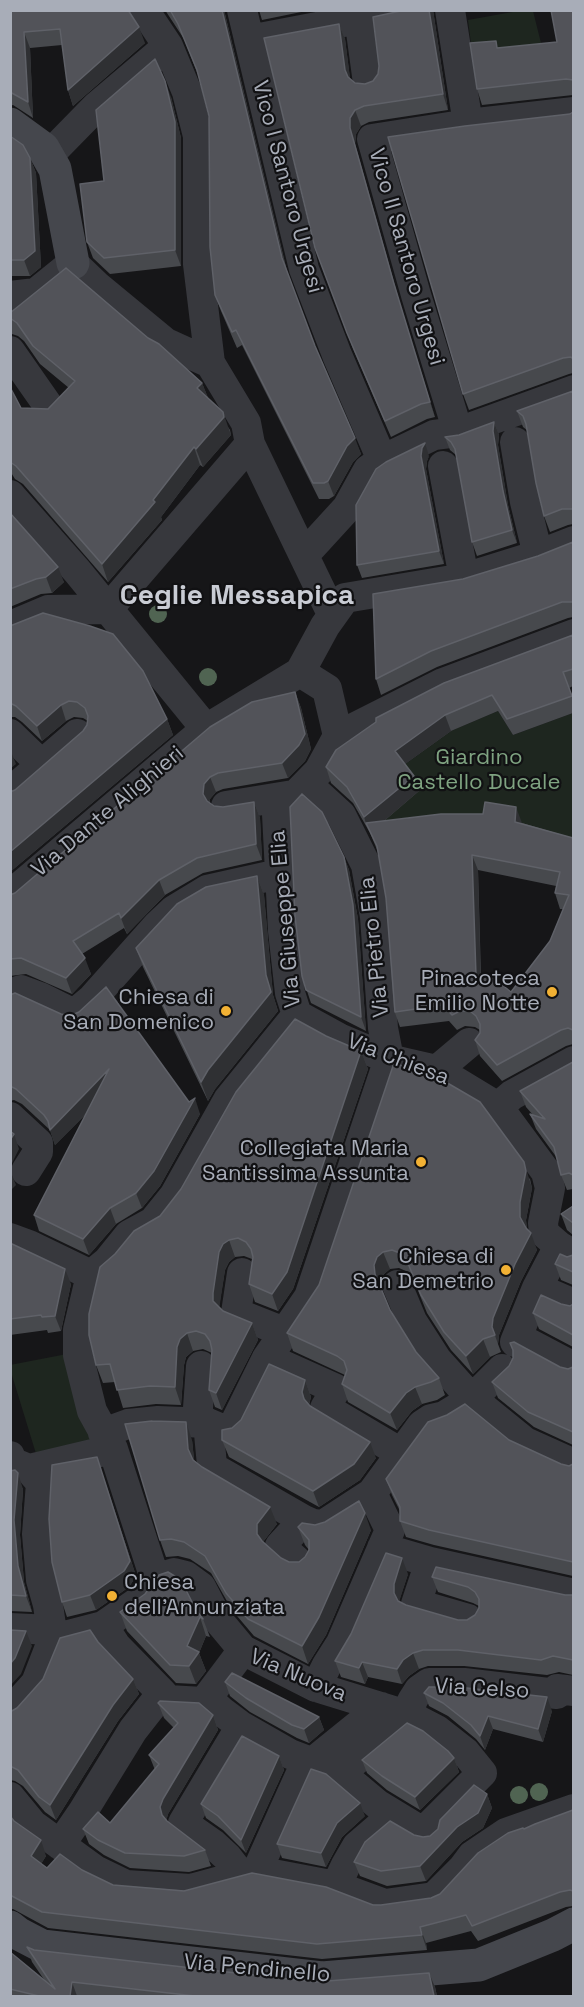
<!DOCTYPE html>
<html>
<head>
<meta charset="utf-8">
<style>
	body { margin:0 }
	#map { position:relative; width:584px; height:2007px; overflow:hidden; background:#161618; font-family:"Space Grotesk",sans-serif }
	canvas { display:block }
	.frame { position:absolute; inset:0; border:12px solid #a8adb8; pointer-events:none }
</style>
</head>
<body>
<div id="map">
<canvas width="584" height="2007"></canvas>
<div class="frame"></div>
</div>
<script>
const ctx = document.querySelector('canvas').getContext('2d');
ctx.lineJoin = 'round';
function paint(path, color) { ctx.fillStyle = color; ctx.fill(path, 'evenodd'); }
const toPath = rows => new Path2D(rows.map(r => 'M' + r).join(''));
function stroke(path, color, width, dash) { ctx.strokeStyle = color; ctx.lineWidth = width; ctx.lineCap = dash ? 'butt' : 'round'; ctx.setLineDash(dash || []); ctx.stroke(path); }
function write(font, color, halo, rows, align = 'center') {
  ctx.font = font + ' "Space Grotesk",sans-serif'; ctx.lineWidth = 4.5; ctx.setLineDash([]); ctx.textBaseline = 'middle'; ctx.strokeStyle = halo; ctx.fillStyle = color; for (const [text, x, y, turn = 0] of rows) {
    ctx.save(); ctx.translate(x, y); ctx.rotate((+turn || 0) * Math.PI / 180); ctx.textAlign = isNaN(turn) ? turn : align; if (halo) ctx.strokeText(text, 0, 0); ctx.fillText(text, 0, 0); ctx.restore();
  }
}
const green = toPath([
	[518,11,533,11,545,59,473,59,468,20],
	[498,711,513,735,573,713,573,852,376,823,401,767,451,731],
	[67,1354,93,1446,37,1457,11,1372,10,1365]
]);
const street = toPath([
	[144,10,168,46,187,92,198,136,198,264,210,363,246,423,250,444,332,614],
	[242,10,304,269,337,355,382,460],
	[358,10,368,83],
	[450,10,468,124],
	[249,40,406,10],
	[49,155,96,107,168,46],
	[10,296,36,293,73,263,97,286,166,343,210,363],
	[10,351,47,404],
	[458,432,416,295,372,139,468,124,574,112],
	[515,442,525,502,538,555],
	[443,466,464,578],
	[10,495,77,571,206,729],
	[304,555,347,508,368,470,382,460,434,435,458,432,574,390],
	[108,609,250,444],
	[10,626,48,610,108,609],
	[300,672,327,689,338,736],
	[10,734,42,765],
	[338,736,443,683,574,634],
	[10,792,77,734],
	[226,806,293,795],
	[10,895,206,729,300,672,325,626,345,598,464,578,538,555,574,541],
	[10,995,15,992,21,990,40,997,74,1014,92,999,157,926,174,910,207,890,279,874],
	[297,1015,339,1038,389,1059,437,1070,498,1107,546,1172,550,1188,543,1223,544,1233,559,1246,574,1255],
	[297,1015,290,993,283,931,277,814,319,771,338,736],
	[437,1070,469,1043],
	[498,1107,512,1095,574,1061],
	[10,1117,38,1143,38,1152,26,1171],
	[10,1238,29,1245,91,1275],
	[242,1273,236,1313,284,1332],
	[91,1275,108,1261,129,1235,153,1222,174,1196,228,1100,297,1015],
	[397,1285,412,1321,437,1360,472,1399,525,1442,574,1464],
	[537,1288,574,1304],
	[517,1337,574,1367],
	[515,1342,537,1288,559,1246],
	[267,1358,336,1389,325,1408,401,1453],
	[197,1422,201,1366],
	[208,1423,212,1465,217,1470,304,1520,313,1524,323,1525,372,1493,422,1425,431,1419,444,1416,472,1399,502,1369],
	[103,1433,128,1424,158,1421,208,1423,227,1431,232,1429,267,1358,309,1297,389,1059,383,1028,375,917,366,865,341,815,307,784],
	[113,1449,155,1579],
	[10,1456,12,1462,29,1469,113,1449,92,1411,78,1355,78,1330,91,1275],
	[382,1548,430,1562,574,1594],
	[430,1562,416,1604,468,1619],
	[299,1563,280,1546,304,1520],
	[155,1579,142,1599,103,1626,116,1646,162,1693],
	[155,1579,174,1573,186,1576,201,1587,218,1620,243,1650],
	[10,1628,52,1630],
	[53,1639,103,1626],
	[316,1687,327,1665,341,1643,390,1530,372,1493],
	[207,1698,243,1650,316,1687,410,1716,437,1730,465,1752,482,1773,424,1831],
	[10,1712,36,1683,53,1639,48,1605,41,1580,37,1534,41,1483,29,1469],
	[313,1762,381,1707],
	[340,1773,410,1716,412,1701,419,1690,429,1683,464,1683,557,1694,557,1689,574,1691],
	[10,1797,33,1825,95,1870,126,1885,191,1889,257,1871,336,1886,385,1904,434,1897,463,1868,472,1856,506,1833,574,1809],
	[60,1845,82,1813,133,1730,162,1693,168,1700,203,1702,207,1698,221,1711,241,1726,290,1754,340,1773,377,1804,428,1835],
	[257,1871,307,1760],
	[241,1875,227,1857,213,1844,183,1823,241,1726],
	[336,1886,346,1865,357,1846,393,1815]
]);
const secondary = toPath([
	[10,124,43,148,55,169,73,263],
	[10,1927,19,1934,42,1946,322,1978,479,1965,553,1935,574,1924]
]);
const trees = [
	[158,614],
	[208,677],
	[539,1792],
	[519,1795]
];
const wall = toPath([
	[10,10,145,43,73,106,68,90,62,45,30,48,33,118,13,105,10,106],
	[165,10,225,10,225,14,287,271,315,346,361,454,353,462,334,496,329,499,319,499,242,345,237,348,221,311,215,295,209,116,198,75,184,39],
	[259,10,311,10,262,20],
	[405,10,433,10,448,110,369,122,361,126,356,134,355,144,399,300,435,417,427,419,391,437,353,349,315,248,339,24,345,39,350,79,355,83,365,84,373,81,378,74,404,11],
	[573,10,573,95,482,105,477,89,498,48,557,42],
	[171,97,181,138,181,266,110,274,93,258,87,242,104,181],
	[573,112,573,373,569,374,469,410,463,394,570,114],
	[10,136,30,158,36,173,41,267,30,276,10,276],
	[10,313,148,338,202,383,208,398,230,430,231,435,203,467,200,465,161,517,162,520,108,582,23,484,15,479,10,471,10,387,21,408,48,409,69,388,40,364,24,341,18,336,12,334,10,329],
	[573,391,573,524,568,525,550,532,544,516,528,431,523,427,517,411],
	[494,422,499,435,498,445,508,505,517,543,477,556,472,542,456,455,450,450,445,437,459,435],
	[429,456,427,461,426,469,444,564,362,578,357,565],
	[10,512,64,582,52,593,41,594,10,607],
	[573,542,573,617,568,618,437,667,381,695,376,679,463,579,538,556],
	[10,626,167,719,173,735,10,872,10,792,15,790,83,731,87,725,88,721,83,718,74,717,66,721,42,741,22,722,15,717,10,717],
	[573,635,573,686,569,688,573,699,573,713,513,735,498,711,451,731,405,764,419,791,384,821,522,823,573,838,573,1044,566,1046,502,1081,480,1056,475,1040,480,1033,480,1030,475,1027,465,1026,457,1030,449,1021,400,1027,394,1010,386,898,378,852,370,833,353,803,331,783,326,767],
	[478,870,556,886,555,893,560,909,563,909,550,941,511,992,481,976],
	[295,692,301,708,311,749,305,761,288,778,223,789,216,792,210,799,210,803,214,806,223,807,254,802,260,818,262,860,203,873,165,895,127,934,124,928,82,954,91,974,72,994,26,974,10,976,10,895,15,893],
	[344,857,349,870,358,919,366,1031,311,1003,302,976],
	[257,876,264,895,273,995,278,1011,215,1089,208,1101,143,967,136,948],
	[10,995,189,1102,200,1114,160,1186,142,1208,116,1224,89,1255,39,1231,34,1215,86,1114,55,1145,50,1130,22,1104,14,1100,10,1101],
	[326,1036,361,1051,368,1069,293,1289,278,1311,255,1302,249,1284,252,1259,244,1256,235,1257,229,1262,225,1270,219,1307,223,1311,252,1323,258,1340,222,1410,215,1407,209,1390,212,1353,203,1349,193,1351,186,1357,184,1365,181,1405,156,1404,123,1408,115,1382,103,1383,96,1365,160,1216],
	[573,1062,573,1189,567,1190,561,1175,557,1158,536,1129,530,1114,533,1115,526,1107,520,1091],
	[394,1063,530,1179,532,1188,526,1220,527,1229,537,1250,521,1281,499,1335,498,1344,501,1352,490,1357,473,1374,451,1350,427,1313,413,1278,408,1272,399,1268,390,1269,384,1274,380,1282,381,1288,390,1310,416,1352,439,1378,445,1395,437,1400,422,1404,412,1411,397,1430,348,1402,342,1384,345,1375,293,1351,287,1333,319,1285],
	[573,1206,573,1235,567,1230,561,1214],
	[10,1243,71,1284,61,1331,48,1333,47,1330,10,1335],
	[573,1255,573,1285,561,1280,555,1264,567,1257],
	[561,1304,570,1306,573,1304,573,1347,539,1329,533,1313],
	[510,1343,560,1367,568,1369,573,1367,573,1445,534,1427,498,1398,492,1382,509,1366,513,1358,513,1352],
	[305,1380,311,1397,309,1405,376,1458,360,1480,319,1507,229,1457,222,1440,232,1428],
	[192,1440,194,1460,202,1467,277,1524,263,1542,281,1558,289,1562,299,1562,305,1557,309,1550,305,1545,298,1527,371,1530,326,1635,308,1664,254,1636,232,1610,211,1573,190,1559,178,1556,166,1557,160,1540],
	[509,1440,561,1464,569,1466,573,1464,573,1576,434,1545,406,1537,400,1521,400,1511,392,1495,386,1479],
	[97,1457,136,1576,129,1587,96,1610,67,1617,62,1602],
	[10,1471,23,1489,20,1535,24,1582,32,1612,10,1611],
	[408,1574,399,1601,406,1605,458,1620,467,1620,475,1615,479,1606,473,1603,438,1592,432,1577,565,1595,573,1595,573,1675,559,1672,547,1675,464,1666,428,1666,419,1669,409,1676,402,1684,368,1677,365,1684,341,1677,335,1661],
	[196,1610,203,1619,210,1637,206,1636,199,1653,206,1671,196,1684,176,1683,127,1631,120,1612],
	[98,1642,133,1679,139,1694,118,1721,56,1820,45,1812,23,1786,15,1781,10,1780,10,1712,17,1708],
	[225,1682,319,1717,324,1730,309,1743,297,1738,250,1712,230,1696],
	[424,1693,552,1711,543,1742,493,1729,485,1750,476,1739,448,1716,429,1706],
	[158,1703,213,1715,218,1730,168,1814,166,1821,205,1850,211,1866,189,1872,130,1868,104,1855,89,1844,83,1829,110,1823,155,1770,149,1755,174,1728,164,1718],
	[279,1756,284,1770,246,1853,223,1830,206,1818,201,1804],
	[454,1758,459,1772,420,1810,387,1790,367,1773,362,1760],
	[487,1794,492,1808,483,1828,462,1842,426,1881,387,1886,360,1876,354,1862,414,1835,423,1837,430,1836],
	[573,1810,573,1906,566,1907,478,1941,471,1931,426,1943,427,1950,322,1959,48,1928,13,1909,10,1909,10,1816,46,1856,41,1864,47,1868,82,1870,113,1885,381,1905,431,1898,440,1894,524,1829],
	[365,1816,342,1837,326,1867,282,1858,277,1844],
	[27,1947,34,1950,315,1982,429,1973,435,1987,437,1996,10,1996,10,1952,45,1981,32,1962]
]);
const shadedWall = toPath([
	[222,10,225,10,225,14,287,273,282,258],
	[429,10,433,10,448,110,443,94],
	[339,24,345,39,351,85,345,70],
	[139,27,145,43,73,106,68,90],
	[24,32,30,48,33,118,28,102],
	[165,81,171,97,181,138,181,266,175,250],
	[355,110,361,126,356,134,355,144,399,300,435,417,430,402,394,284,350,128,350,118],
	[30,158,36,173,41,267,30,276,24,260],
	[202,383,209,400,197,388],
	[223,412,231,435,203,467,196,449],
	[494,422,499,435,498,445,508,505,517,543,512,530,503,491,493,431],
	[355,438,361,454,353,462,334,496,328,481,347,446],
	[425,443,429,456,427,461,426,469,444,564,439,551,421,456,422,448],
	[194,447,200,465,161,517,162,520,108,582,102,564,153,500],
	[58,567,64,582,52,593,46,577],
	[295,692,301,708,311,749,305,761,288,778,282,763],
	[61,705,66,721,42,741,37,726],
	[445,715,451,731,401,767,395,751],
	[167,719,173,735,10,872,10,852],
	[10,749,16,764,10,769],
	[414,776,419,791,371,832,366,823,369,833,364,817],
	[210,777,216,792,210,799,209,809,203,794,204,784],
	[254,802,260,818,262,860,256,844],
	[516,807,522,823,521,837,515,822],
	[472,855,478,870,481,992,476,976],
	[344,857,349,870,358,919,366,1031,361,1017],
	[257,876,264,895,273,995,278,1011,215,1089,208,1101,201,1082,266,975],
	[159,880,165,895,127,934,121,918],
	[85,958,91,974,72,994,66,978],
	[361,1051,368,1069,293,1289,278,1311,272,1294],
	[109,1069,115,1084,55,1145,50,1130],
	[195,1098,200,1114,160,1186,142,1208,136,1193],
	[14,1134,19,1149,10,1167,10,1140],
	[524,1162,532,1188,526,1220,527,1235,520,1217,520,1202],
	[10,1170,16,1185,10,1191],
	[110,1208,116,1224,89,1255,83,1239],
	[531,1233,537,1250,521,1281,499,1335,498,1344,492,1327,493,1318,515,1264],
	[229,1240,235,1257,229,1262,225,1270,219,1310,213,1301,213,1293,219,1252,223,1244],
	[383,1252,390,1269,384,1274,380,1282,381,1291,375,1274,374,1265,377,1257],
	[65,1269,71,1284,61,1331,55,1316],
	[252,1323,258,1340,222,1410,216,1393],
	[187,1333,193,1351,186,1357,184,1365,181,1405,175,1387,177,1347,180,1339],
	[483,1339,490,1357,473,1374,466,1356],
	[305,1380,311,1397,308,1408,302,1392],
	[415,1387,422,1404,412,1411,397,1430,390,1413,406,1393],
	[186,1422,192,1440,195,1467,188,1449],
	[370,1442,376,1458,360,1480,319,1507,313,1491],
	[97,1457,136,1576,129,1587,96,1610,90,1595],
	[18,1473,23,1489,20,1535,24,1582,32,1612,26,1596,18,1566,14,1520],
	[270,1507,277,1524,263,1542,264,1552,257,1534,257,1524],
	[365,1513,371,1530,326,1635,308,1664,302,1646],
	[402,1558,408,1574,400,1599,399,1608,394,1593,394,1584],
	[200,1617,206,1636,199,1653,206,1671,196,1684,189,1666,187,1646],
	[26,1631,32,1646,21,1674,10,1686,10,1664],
	[413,1653,419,1669,409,1676,402,1684,397,1669,403,1660],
	[362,1662,368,1677,365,1684,359,1668],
	[133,1679,139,1694,118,1721,56,1820,50,1805,113,1705],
	[547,1697,552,1711,543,1742,538,1729],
	[213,1715,218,1730,168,1814,166,1823,162,1815,160,1807,163,1799],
	[488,1716,493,1729,485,1750,480,1736],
	[319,1717,324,1730,309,1743,304,1729],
	[279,1756,284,1770,246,1853,241,1840],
	[454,1758,459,1772,420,1810,415,1797],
	[487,1794,492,1808,483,1828,462,1842,426,1881,420,1866],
	[360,1803,365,1816,342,1837,326,1867,321,1853,337,1823],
	[41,1840,46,1856,36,1872,31,1856],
	[420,1927,426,1943,427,1950,422,1935],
	[429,1973,435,1987,437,1996,434,1996],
	[72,1982,77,1996,70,1996]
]);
const building = toPath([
	[10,10,128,10,139,27,68,90,60,29,24,32,28,102,10,92,10,10],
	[170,10,222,10,282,258,315,346,355,438,347,446,328,481,324,483,313,483,236,330,232,332,215,295,210,247,209,116,197,70,178,24,170,10],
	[405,10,429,10,443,94,364,106,355,110,350,118,350,128,394,284,430,402,421,404,385,421,347,333,315,248,264,38,339,24,345,70,348,77,355,83,365,84,373,81,378,74,379,66,373,17,405,10],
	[551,10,573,10,573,80,566,79,477,89,470,43,496,41,497,48,557,42,551,10],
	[155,59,165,81,175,122,175,250,104,258,87,242,80,184,104,181,96,110,155,59],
	[573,112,573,359,571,357,563,358,463,394,388,137,465,126,570,114,573,112],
	[10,136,23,145,30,158,35,251,24,260,10,260,10,136],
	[66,268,148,338,159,344,202,383,197,388,223,412,224,417,196,449,194,447,153,500,155,502,102,564,16,466,10,462,10,387,21,408,48,409,75,381,33,346,17,323,10,318,10,313,66,268],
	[573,391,573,509,562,509,544,516,536,483,526,424,523,416,517,411,573,391],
	[494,422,493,431,503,491,512,530,472,542,455,449,451,442,445,437,459,435,494,422],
	[425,443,422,448,421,456,439,551,357,565,356,505,376,469,386,462,425,443],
	[10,513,58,567,46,577,36,579,10,589,10,513],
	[573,542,573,602,562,602,431,651,376,679,373,594,463,579,538,556,573,542],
	[43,613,90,626,113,634,143,671,167,719,10,852,10,792,15,790,83,731,87,725,88,716,85,708,77,702,69,701,61,705,37,726,16,706,10,703,10,626,43,613],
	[573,635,573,669,563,672,572,696,507,719,492,695,445,715,395,751,414,776,364,817,347,787,326,767,336,750,376,722,376,718,444,683,573,635],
	[295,692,305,734,299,745,282,763,218,773,210,777,204,784,203,794,207,801,214,806,223,807,254,802,256,844,197,858,159,880,121,918,119,913,73,941,85,958,66,978,21,958,10,959,10,895,15,893,210,727,252,702,295,692],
	[302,794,322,812,344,857,353,905,361,1017,306,990,302,976,295,916,290,807,302,794],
	[485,802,516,807,515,822,573,838,573,1030,568,1028,561,1030,497,1065,475,1040,480,1033,480,1024,476,1016,470,1011,460,1011,452,1015,443,1005,395,1012,386,898,377,846,366,823,441,814,483,814,485,802],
	[472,855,560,872,555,893,569,895,550,941,511,992,491,976,476,976,472,855],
	[257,876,266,975,271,992,208,1070,201,1082,136,948,177,904,206,887,257,876],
	[106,987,189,1102,195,1098,154,1171,136,1193,110,1208,83,1239,34,1215,109,1069,50,1130,48,1121,44,1115,16,1089,10,1086,10,995,15,993,61,1014,70,1016,79,1012,106,987],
	[295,1019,326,1036,361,1051,287,1272,272,1294,249,1284,253,1257,251,1249,246,1242,238,1238,229,1240,223,1244,219,1252,213,1293,213,1301,223,1311,252,1323,216,1393,209,1390,212,1350,210,1341,205,1334,196,1331,187,1333,180,1339,177,1347,175,1387,150,1386,117,1390,110,1364,96,1365,89,1335,89,1314,100,1267,115,1254,134,1231,160,1216,181,1189,236,1092,295,1019],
	[573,1062,573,1175,569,1173,561,1175,554,1147,530,1114,545,1119,520,1091,573,1062],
	[394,1063,444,1081,480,1102,524,1162,526,1171,520,1202,520,1217,526,1228,531,1233,515,1264,493,1318,492,1327,495,1335,483,1339,466,1356,444,1332,421,1295,407,1261,402,1254,392,1250,383,1252,377,1257,374,1265,375,1274,390,1310,416,1352,439,1378,431,1382,415,1387,406,1393,390,1413,342,1384,347,1370,344,1361,337,1356,287,1333,319,1285,394,1063],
	[10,1131,14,1134,10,1140,10,1131],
	[573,1206,573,1223,561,1214,573,1206],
	[10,1243,65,1269,55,1316,42,1317,41,1315,10,1319,10,1243],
	[560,1254,567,1257,573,1255,573,1272,555,1264,560,1254],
	[541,1295,561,1304,570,1306,573,1304,573,1335,533,1313,541,1295],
	[514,1342,560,1367,568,1369,573,1367,573,1432,528,1412,492,1382,509,1366,513,1358,513,1350,510,1343,514,1342],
	[269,1364,305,1380,302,1392,304,1399,310,1406,370,1442,354,1464,313,1491,222,1440,222,1430,232,1428,241,1420,269,1364],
	[465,1404,509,1440,561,1464,569,1466,573,1464,573,1562,429,1530,400,1521,400,1507,386,1479,428,1422,447,1415,465,1404],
	[152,1421,186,1422,188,1449,193,1460,202,1467,270,1507,257,1524,257,1534,262,1541,281,1558,289,1562,299,1562,305,1557,309,1550,309,1540,298,1527,302,1523,315,1525,325,1522,359,1501,365,1513,319,1617,302,1646,248,1619,226,1593,205,1556,184,1542,171,1539,160,1540,125,1424,152,1421],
	[97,1457,130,1561,124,1571,90,1595,62,1602,52,1562,49,1519,52,1465,97,1457],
	[15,1470,18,1473,14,1520,18,1566,26,1596,10,1595,10,1471,15,1470],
	[386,1553,402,1558,394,1584,394,1593,398,1601,406,1605,458,1620,467,1620,475,1615,479,1608,479,1599,475,1592,468,1587,432,1577,436,1567,565,1595,573,1595,573,1660,553,1656,541,1660,458,1650,423,1650,413,1653,403,1660,397,1669,362,1662,359,1668,335,1661,351,1634,386,1553],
	[168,1572,181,1580,196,1610,203,1619,200,1617,187,1646,199,1652,189,1666,170,1665,120,1612,145,1594,159,1575,168,1572],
	[10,1630,26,1631,15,1658,10,1664,10,1630],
	[90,1630,98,1642,133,1679,113,1705,50,1805,39,1797,18,1770,10,1766,10,1712,17,1708,43,1679,60,1638,90,1630],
	[232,1673,319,1717,304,1729,292,1725,246,1698,225,1682,232,1673],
	[429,1687,458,1687,547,1697,538,1729,488,1716,480,1736,471,1725,443,1703,424,1693,429,1687],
	[160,1701,199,1703,213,1715,163,1799,160,1807,162,1815,167,1821,205,1850,184,1856,125,1853,98,1840,83,1829,98,1812,110,1823,159,1764,149,1755,178,1723,158,1703,160,1701],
	[407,1723,423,1731,448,1751,454,1758,415,1797,382,1776,362,1760,407,1723],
	[242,1736,279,1756,241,1840,218,1816,201,1804,242,1736],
	[311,1769,326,1774,360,1803,337,1823,321,1853,277,1844,311,1769],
	[474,1785,487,1794,478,1813,457,1827,420,1866,381,1871,354,1862,365,1842,390,1821,414,1835,423,1837,430,1836,438,1829,440,1820,474,1785],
	[573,1810,573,1891,570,1890,560,1892,472,1926,466,1915,420,1927,422,1935,317,1944,42,1912,10,1895,10,1816,14,1821,41,1840,31,1856,47,1868,60,1854,82,1870,113,1885,184,1891,252,1873,326,1887,373,1905,381,1905,431,1898,440,1894,478,1853,508,1833,523,1828,524,1829,535,1824,573,1810],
	[27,1947,34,1950,315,1982,429,1973,434,1996,195,1996,72,1982,70,1996,39,1996,10,1989,10,1952,55,1989,27,1947]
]);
const markers = [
	[552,992,6,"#f2b134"],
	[226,1011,6,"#f2b134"],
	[421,1162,6,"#f2b134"],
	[506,1270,6,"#f2b134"],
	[112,1596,6,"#f2b134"]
];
const streetNames = [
	["Vico I Santoro Urgesi",287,187,75],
	["Vico II Santoro Urgesi",406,257,74],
	["Via Dante Alighieri",108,812,-40],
	["Via Giuseppe Elia",286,919,-95],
	["Via Pietro Elia",375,947,-96],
	["Via Chiesa",398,1060,21],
	["Via Nuova",298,1676,23],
	["Via Celso",482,1689,3],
	["Via Pendinello",257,1969,5]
];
const parkNames = [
	["Giardino",479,758],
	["Castello Ducale",479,783]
];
const poiNames = [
	["Pinacoteca",540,979],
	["Emilio Notte",540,1004],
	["Chiesa di",214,998],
	["San Domenico",214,1023],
	["Collegiata Maria",409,1149],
	["Santissima Assunta",409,1174],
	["Chiesa di",494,1257],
	["San Demetrio",494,1282],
	["Chiesa",124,1583,"left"],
	["dell'Annunziata",124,1608,"left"]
];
const districtNames = [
	["Ceglie Messapica",237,596]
];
paint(green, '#1e261f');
stroke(street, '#37383d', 30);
stroke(secondary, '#45474d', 33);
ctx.fillStyle = '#506452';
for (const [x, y] of trees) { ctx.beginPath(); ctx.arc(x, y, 9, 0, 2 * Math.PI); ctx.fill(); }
paint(wall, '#47494d');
paint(shadedWall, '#2f3033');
paint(building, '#525359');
stroke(building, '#5f6168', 1.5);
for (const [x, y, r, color] of markers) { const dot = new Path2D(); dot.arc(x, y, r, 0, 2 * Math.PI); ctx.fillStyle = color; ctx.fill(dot); stroke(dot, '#111113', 2); }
write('22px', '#a8adb8', '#111113', streetNames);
write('22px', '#7fa381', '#111113', parkNames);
write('22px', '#a8adb8', '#111113', poiNames, 'right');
write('bold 28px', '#c9ccd4', '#111113', districtNames);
</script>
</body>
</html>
